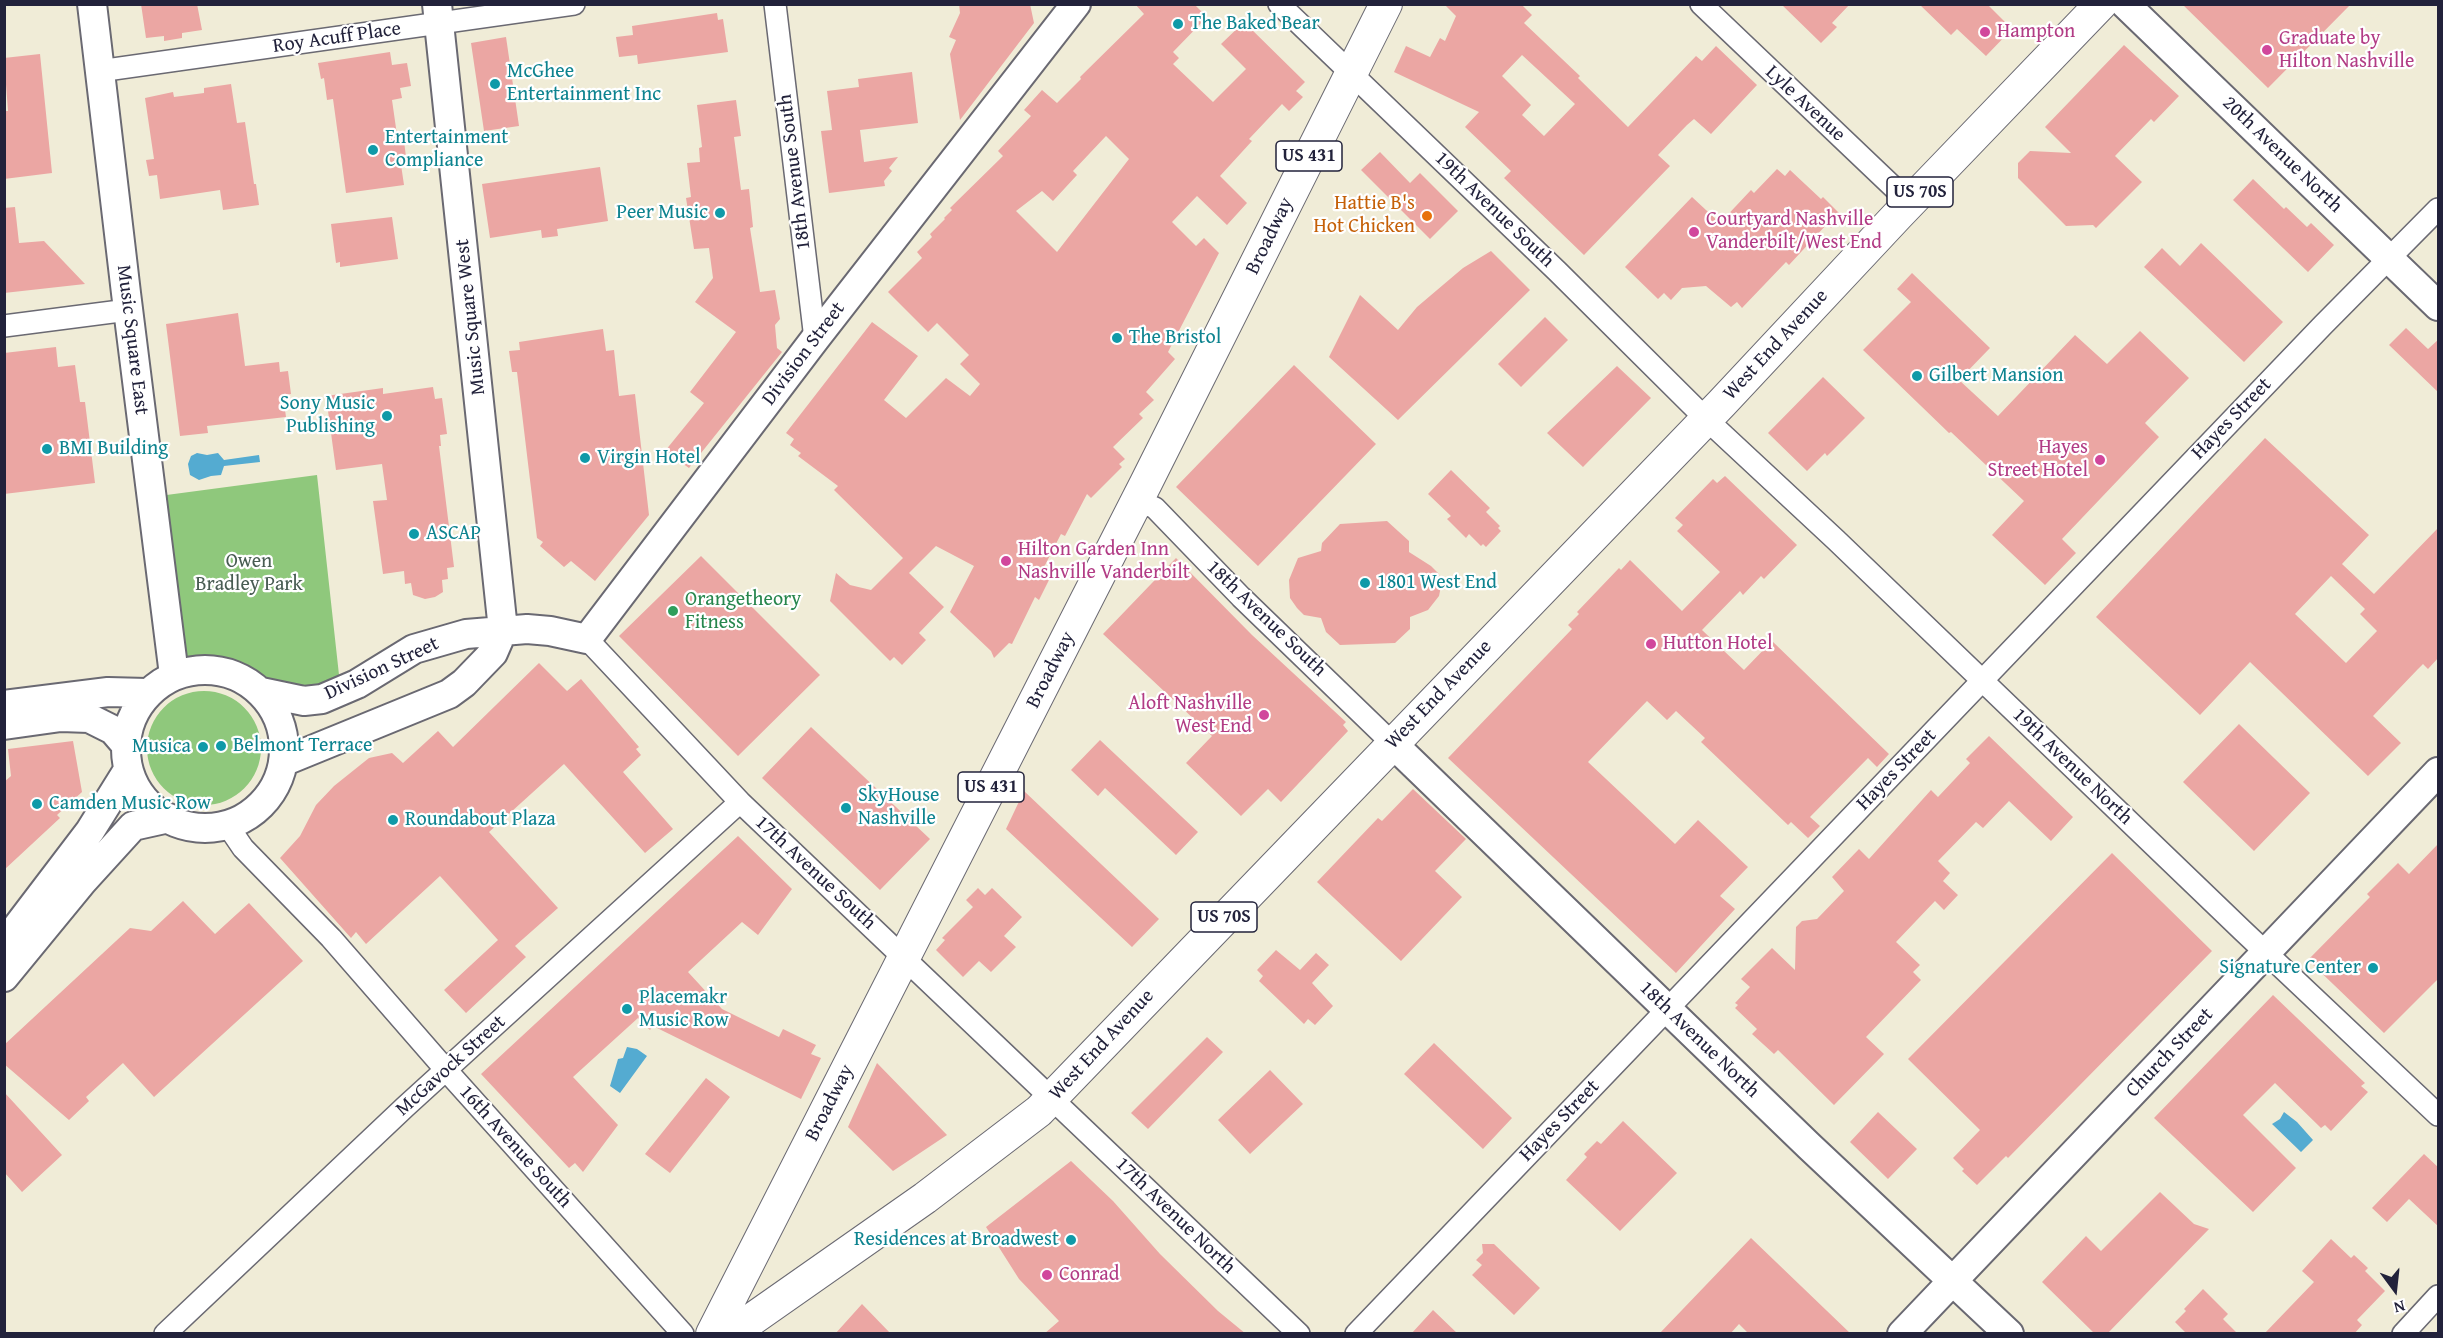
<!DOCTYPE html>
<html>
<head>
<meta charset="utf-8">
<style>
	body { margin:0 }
	#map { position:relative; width:2443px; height:1338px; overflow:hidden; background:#f0ecd7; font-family:"Gentium Book Plus",serif }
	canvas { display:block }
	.frame { position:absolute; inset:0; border:6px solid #22223b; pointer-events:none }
	.north { position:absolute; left:2365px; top:1260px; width:60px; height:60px; -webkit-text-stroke:4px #fff; paint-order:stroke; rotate:165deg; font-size:16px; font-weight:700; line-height:24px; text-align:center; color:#22223b }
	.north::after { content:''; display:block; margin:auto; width:21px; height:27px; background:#22223b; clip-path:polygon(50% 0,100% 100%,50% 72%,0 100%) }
</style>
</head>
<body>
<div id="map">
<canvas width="2443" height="1338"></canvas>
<div class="frame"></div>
<div class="north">N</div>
</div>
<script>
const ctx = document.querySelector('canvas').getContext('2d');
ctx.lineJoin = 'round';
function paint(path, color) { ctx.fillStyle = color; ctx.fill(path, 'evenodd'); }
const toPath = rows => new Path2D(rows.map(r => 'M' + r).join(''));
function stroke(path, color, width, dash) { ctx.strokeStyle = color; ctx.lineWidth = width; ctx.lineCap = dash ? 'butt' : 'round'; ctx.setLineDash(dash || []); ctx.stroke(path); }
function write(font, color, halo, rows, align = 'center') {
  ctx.font = font + ' "Gentium Book Plus",serif'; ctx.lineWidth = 4.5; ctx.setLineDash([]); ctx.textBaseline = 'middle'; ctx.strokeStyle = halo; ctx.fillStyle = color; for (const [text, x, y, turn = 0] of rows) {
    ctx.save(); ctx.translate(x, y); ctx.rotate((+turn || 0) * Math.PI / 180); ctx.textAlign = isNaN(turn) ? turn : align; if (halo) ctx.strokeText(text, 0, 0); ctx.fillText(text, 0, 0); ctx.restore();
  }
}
const green = toPath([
	[317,475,340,684,299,691,262,685,246,674,222,667,181,660,159,496],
	'147 748a57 57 0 1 1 114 0a57 57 0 1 1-114 0Z'
]);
const water = toPath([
	[197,453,207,455,218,453,224,460,259,455,260,462,224,466,221,475,211,476,199,480,190,475,188,464,191,456],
	[627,1047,637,1049,647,1056,620,1093,610,1086,618,1059,623,1058],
	[2284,1112,2297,1122,2313,1140,2301,1152,2272,1124,2280,1119]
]);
const building = toPath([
	[141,4,197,4,202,30,182,33,182,38,164,41,164,36,146,38],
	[959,4,1030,4,1034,23,960,120,950,54,956,40,949,37,960,13],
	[1135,4,1194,4,1207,17,1173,52,1179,58,1173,64,1213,102,1246,69,1221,44,1244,22,1305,82,1296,91,1303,97,1289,111,1282,104,1249,139,1252,141,1220,176,1247,203,1227,225,1197,196,1172,222,1196,246,1204,238,1219,253,1168,352,1175,359,1146,392,1154,400,1139,414,1143,418,1113,447,1125,459,1119,464,1122,467,1091,498,1087,494,1065,536,1061,534,1042,571,1051,576,1039,600,1035,597,1012,644,1009,643,994,658,991,651,950,612,974,566,936,546,909,573,944,607,919,633,926,640,902,665,894,657,890,661,830,601,836,573,850,585,871,590,903,558,834,490,838,486,798,456,801,453,790,445,794,439,786,433,872,322,918,356,884,400,906,418,946,378,970,396,980,384,960,364,969,355,937,323,928,332,888,292,922,258,917,252,932,237,930,234,945,219,944,218,952,210,950,208,1003,156,998,151,1031,116,1024,110,1042,90,1057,103,1081,79,1080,77,1144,14],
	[1106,136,1129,159,1057,252,1016,211,1042,191,1053,201,1077,175,1073,171],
	[1444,4,1521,4,1532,15,1524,23,1580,76,1578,78,1628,127,1696,56,1702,61,1716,46,1757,85,1711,134,1694,119,1687,125,1658,155,1670,166,1584,255,1504,178,1511,171,1465,127,1479,112,1394,72,1406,46,1430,57,1440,38,1445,41,1456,16],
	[1522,55,1575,104,1544,136,1522,115,1531,105,1502,76],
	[1781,4,1850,4,1832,23,1837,27,1821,43],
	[1919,4,1987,4,2012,29,1986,56,1957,29,1951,35],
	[2182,4,2351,4,2268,88],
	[717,13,718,20,723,19,728,52,638,64,637,55,619,57,616,37,633,35,632,26],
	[506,37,519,126,484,131,471,43],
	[2124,45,2179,96,2154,122,2151,119,2115,156,2142,182,2096,228,2093,225,2066,226,2018,178,2018,163,2030,151,2071,153,2045,127],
	[390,52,392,65,407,63,411,86,400,88,402,98,392,100,398,142,404,141,406,157,400,158,404,185,346,193,333,99,327,100,324,78,321,79,318,63],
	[40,54,52,173,4,179,4,111,8,111,4,58],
	[912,72,918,123,860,130,864,162,898,157,889,168,892,171,884,181,885,186,829,193,821,131,832,130,827,91,859,87,858,79],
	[231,84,237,123,245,122,254,184,256,184,259,205,223,210,220,190,160,199,157,175,149,176,146,160,154,159,145,98,173,92,174,97,204,93,204,88],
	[736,100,741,136,734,137,741,190,749,189,753,227,750,228,760,292,775,290,780,319,775,325,777,348,782,352,689,468,665,451,704,403,690,392,736,332,695,302,713,278,709,248,694,249,686,198,691,197,687,163,700,162,699,148,702,147,697,105],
	[1380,152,1410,183,1420,173,1458,211,1430,239,1361,170],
	[600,167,608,221,557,229,558,236,542,238,541,230,490,238,482,184],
	[1777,169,1785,176,1790,170,1821,199,1823,197,1842,216,1831,228,1827,224,1789,265,1786,262,1742,308,1737,302,1731,307,1706,286,1682,288,1671,300,1664,293,1658,299,1625,267,1692,197,1720,223,1751,190,1754,193],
	[2253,179,2284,209,2286,207,2307,227,2311,223,2334,245,2308,272,2233,200],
	[15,207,19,243,44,241,85,284,4,293,4,208],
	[392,217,398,259,340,267,340,262,336,263,331,224],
	[2201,243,2283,322,2244,362,2144,267,2162,248,2180,266],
	[1491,251,1530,290,1398,420,1329,357,1360,295,1398,330,1417,307,1463,268],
	[1912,273,1990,348,1959,380,1998,416,2075,335,2107,364,2140,331,2189,378,2145,423,2159,437,2062,539,2076,553,2045,585,1992,535,2024,501,1951,432,1949,433,1863,350,1911,302,1897,289],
	[238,313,245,366,279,362,280,372,288,371,291,394,283,395,286,417,207,426,208,433,180,436,166,324],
	[1545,317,1568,340,1521,387,1498,364],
	[2406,328,2428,349,2439,339,2439,393,2389,345],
	[603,329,606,351,614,350,619,396,635,394,649,515,595,581,571,561,564,567,540,546,543,542,537,538,517,372,512,372,509,351,520,350,519,342],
	[56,347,58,367,75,365,80,402,85,402,95,483,4,494,4,353],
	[1294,365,1376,444,1258,566,1176,487],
	[1617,366,1651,398,1583,467,1547,433],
	[1823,377,1865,418,1827,456,1825,453,1807,471,1768,433],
	[433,387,435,399,442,398,447,434,440,435,441,446,439,446,454,567,447,568,448,579,442,580,443,592,435,597,425,599,413,595,411,583,405,584,404,571,383,574,373,501,387,500,382,464,336,470,326,396,383,388,383,394],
	[2265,438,2369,535,2342,564,2374,594,2439,527,2439,657,2428,669,2423,664,2418,669,2373,716,2401,743,2368,776,2250,662,2200,715,2096,617],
	[2331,576,2365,609,2360,614,2377,631,2346,663,2295,614],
	[1451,470,1490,508,1486,512,1500,526,1498,528,1501,531,1486,547,1483,544,1481,546,1469,534,1466,538,1447,519,1451,516,1428,494],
	[1725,476,1797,545,1764,579,1761,576,1743,595,1740,591,1702,630,1744,670,1772,641,1889,754,1877,767,1868,758,1810,817,1820,826,1808,838,1791,822,1788,825,1701,742,1705,738,1676,711,1667,720,1647,701,1588,762,1675,844,1698,820,1748,867,1720,896,1735,909,1676,973,1448,758,1572,629,1568,625,1579,614,1577,612,1619,568,1621,570,1630,560,1682,611,1720,572,1677,531,1683,525,1675,518,1713,479,1717,483],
	[1387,521,1409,541,1409,552,1431,566,1439,574,1441,586,1439,596,1428,610,1410,617,1410,629,1395,643,1340,645,1326,632,1321,618,1304,615,1297,608,1290,598,1289,580,1298,558,1321,551,1322,543,1340,524],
	[701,556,820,675,738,756,619,636],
	[1176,558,1252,635,1346,722,1343,725,1348,731,1281,802,1268,789,1241,816,1186,763,1212,736,1103,634],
	[539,663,567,691,581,679,639,747,636,749,641,755,623,772,673,829,645,853,564,764,489,832,558,908,515,946,526,957,466,1013,444,990,498,940,440,876,366,944,356,932,351,938,280,858,300,836,316,805,334,786,369,758,392,753,403,763,438,731,453,747],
	[2239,724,2310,793,2254,851,2183,782],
	[811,727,930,839,880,890,762,778],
	[1989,736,2073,817,2051,841,2009,801,1983,828,1976,822,1938,861,1950,873,1943,881,1958,895,1944,910,1935,901,1896,942,1920,965,1913,972,1921,980,1866,1037,1884,1054,1834,1105,1778,1050,1774,1054,1752,1034,1757,1029,1735,1008,1738,1005,1735,1003,1750,987,1741,979,1772,948,1795,970,1796,927,1802,921,1817,919,1844,891,1832,877,1859,849,1869,859,1931,790,1938,797,1970,763,1966,759],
	[1100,740,1198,832,1176,855,1105,788,1098,796,1071,770],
	[73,741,82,792,57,815,60,818,4,870,4,782,11,776,8,749],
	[1413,789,1466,839,1435,871,1462,897,1401,961,1317,882,1378,818,1382,821],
	[1024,791,1159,919,1132,947,1006,829],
	[738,836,792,889,758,935,742,922,688,972,722,1009,779,1037,783,1029,816,1045,811,1054,821,1058,801,1099,653,1026,650,1030,638,1018,573,1077,618,1125,583,1172,575,1163,569,1168,481,1074],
	[2439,843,2439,978,2384,1033,2308,960,2370,897,2367,894,2398,863,2409,874],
	[2112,853,2212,951,2008,1158,2006,1156,1977,1185,1962,1171,1964,1169,1953,1158,1980,1130,1908,1059],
	[978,888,985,895,992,888,1022,917,1004,936,1016,947,991,972,979,961,963,977,936,950,945,940,942,938,973,907,966,900],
	[183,901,215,934,249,903,303,961,154,1097,123,1063,86,1097,89,1101,69,1120,4,1064,4,1045,130,928,151,931],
	[1276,950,1300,970,1316,953,1329,965,1312,983,1333,1006,1315,1025,1308,1019,1304,1024,1259,981,1263,976,1257,970],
	[2273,995,2365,1083,2361,1086,2368,1092,2331,1131,2325,1125,2321,1128,2275,1083,2243,1115,2296,1168,2253,1212,2154,1118],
	[1207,1037,1223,1052,1148,1129,1131,1113],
	[1434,1043,1512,1118,1483,1149,1404,1074],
	[877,1063,947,1135,893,1171,848,1127],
	[1270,1070,1303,1104,1250,1154,1218,1120],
	[706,1078,730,1097,670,1173,645,1154],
	[4,1092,62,1155,22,1192,4,1172],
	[1878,1112,1917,1149,1888,1179,1850,1142],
	[1623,1121,1677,1173,1620,1231,1566,1180,1587,1157,1584,1154,1597,1141,1601,1144],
	[2424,1154,2439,1168,2439,1227,2409,1199,2387,1222,2372,1208],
	[1071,1161,1113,1201,1160,1254,1218,1311,1246,1334,1044,1334,1059,1321,1019,1279,986,1227],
	[2160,1192,2194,1224,2209,1229,2107,1334,2095,1334,2042,1282,2086,1236,2101,1251],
	[1751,1238,1851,1334,1749,1334,1739,1324,1730,1334,1659,1334],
	[2331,1239,2351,1258,2354,1255,2368,1268,2365,1271,2385,1291,2357,1320,2362,1325,2354,1334,2264,1334,2314,1282,2302,1271],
	[1482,1244,1494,1244,1540,1288,1514,1315,1472,1275,1482,1265,1476,1260,1483,1253],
	[2203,1289,2228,1314,2223,1319,2238,1334,2187,1334,2175,1322,2186,1311,2184,1309],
	[862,1304,891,1334,835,1334],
	[1433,1310,1458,1334,1411,1334]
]);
const minor = toPath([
	[775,4,815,339],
	[1279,4,1557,271,1706,419,1836,540,2243,931,2438,1115],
	[1701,4,1910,203],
	[99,71,574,4],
	[4,326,128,310],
	[1137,500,1155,508,1241,597,1392,743],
	[587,639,740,802,1299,1334],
	[228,826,243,848,331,938,446,1070,683,1334],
	[165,1334,405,1107,740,802],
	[1356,1334,2323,325,2438,209],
	[2403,1334,2438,1296]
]);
const secondary = toPath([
	[92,4,126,293,174,675],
	[437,4,503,630],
	[2125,4,2438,306],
	'126 749a79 79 0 1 1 158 0a79 79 0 1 1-158 0Z',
	[261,692,304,701,322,699,357,684,414,649,466,634,527,629,550,631,587,639,815,339,1076,4],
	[4,705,108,692,147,693],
	[4,725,61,717,89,718,113,730,125,744],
	[1392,743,1809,1146,2009,1334],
	[285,761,449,694,464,683,493,653,503,630],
	[4,944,90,831,128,770],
	[4,977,82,882,133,826,169,818],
	[1902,1334,2438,772]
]);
const primary = toPath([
	[712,1334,1146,483,1386,4],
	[731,1334,925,1198,1039,1111,1722,403,1898,215,2101,4]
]);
const markers = [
	[1178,24,6,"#0f9aa8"],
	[1985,32,6,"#d1479c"],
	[2267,50,6,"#d1479c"],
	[495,84,6,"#0f9aa8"],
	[373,150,6,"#0f9aa8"],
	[720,213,6,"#0f9aa8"],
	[1427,216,6,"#e8710a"],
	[1694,232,6,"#d1479c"],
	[1117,338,6,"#0f9aa8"],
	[1917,376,6,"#0f9aa8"],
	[387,416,6,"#0f9aa8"],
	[47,449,6,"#0f9aa8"],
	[585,458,6,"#0f9aa8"],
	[2100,460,6,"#d1479c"],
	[414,534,6,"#0f9aa8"],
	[1006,561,6,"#d1479c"],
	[1365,583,6,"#0f9aa8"],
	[673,611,6,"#2e9e5b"],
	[1651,644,6,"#d1479c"],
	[1264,715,6,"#d1479c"],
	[221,746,6,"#0f9aa8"],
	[203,747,6,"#0f9aa8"],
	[37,804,6,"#0f9aa8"],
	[846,808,6,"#0f9aa8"],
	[393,820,6,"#0f9aa8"],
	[2373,968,6,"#0f9aa8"],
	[627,1009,6,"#0f9aa8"],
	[1071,1240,6,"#0f9aa8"],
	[1047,1275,6,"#d1479c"]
];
const shields = [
	[1309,156,66],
	[1920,192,66],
	[991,787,66],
	[1224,917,66]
];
const shieldNames = [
	["US 431",1309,156],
	["US 70S",1920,192],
	["US 431",991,787],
	["US 70S",1224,917]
];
const cultureNames = [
	["The Baked Bear",1190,24],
	["McGhee",507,72],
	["Entertainment Inc",507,95],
	["Entertainment",385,138],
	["Compliance",385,161],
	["Peer Music",708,213,"right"],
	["The Bristol",1129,338],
	["Gilbert Mansion",1929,376],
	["Sony Music",375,404,"right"],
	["Publishing",375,427,"right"],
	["BMI Building",59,449],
	["Virgin Hotel",597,458],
	["ASCAP",426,534],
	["1801 West End",1377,583],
	["Belmont Terrace",233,746],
	["Musica",191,747,"right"],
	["SkyHouse",858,796],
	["Nashville",858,819],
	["Camden Music Row",49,804],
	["Roundabout Plaza",405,820],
	["Signature Center",2361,968,"right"],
	["Placemakr",639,998],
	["Music Row",639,1021],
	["Residences at Broadwest",1059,1240,"right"]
];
const hotelNames = [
	["Hampton",1997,32],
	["Graduate by",2279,39],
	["Hilton Nashville",2279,62],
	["Courtyard Nashville",1706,220],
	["Vanderbilt/West End",1706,243],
	["Hayes",2088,448,"right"],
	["Street Hotel",2088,471,"right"],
	["Hilton Garden Inn",1018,550],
	["Nashville Vanderbilt",1018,573],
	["Hutton Hotel",1663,644],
	["Aloft Nashville",1252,704,"right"],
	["West End",1252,727,"right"],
	["Conrad",1059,1275]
];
const streetNames = [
	["Roy Acuff Place",337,38,-8],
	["Lyle Avenue",1805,104,43],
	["20th Avenue North",2282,155,44],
	["18th Avenue South",795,172,-97],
	["19th Avenue South",1494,210,44],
	["Broadway",1270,236,-64],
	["Music Square West",471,317,-96],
	["Music Square East",132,340,83],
	["West End Avenue",1776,345,-47],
	["Division Street",804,354,-53],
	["Hayes Street",2232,419,-46],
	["18th Avenue South",1266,619,44],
	["Division Street",382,669,-25],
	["Broadway",1051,670,-63],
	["West End Avenue",1439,695,-46],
	["19th Avenue North",2072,767,44],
	["Hayes Street",1897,770,-46],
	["17th Avenue South",815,873,43],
	["18th Avenue North",1699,1040,44],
	["West End Avenue",1102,1045,-47],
	["Church Street",2170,1053,-46],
	["McGavock Street",451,1066,-42],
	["Broadway",830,1103,-63],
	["Hayes Street",1560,1121,-46],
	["16th Avenue South",515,1147,48],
	["17th Avenue North",1175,1216,44]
];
const foodNames = [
	["Hattie B's",1415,204],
	["Hot Chicken",1415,227]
];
const parkNames = [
	["Owen",249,562],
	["Bradley Park",249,585]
];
const leisureNames = [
	["Orangetheory",685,600],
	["Fitness",685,623]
];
paint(green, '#8fc87c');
paint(water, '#54abd1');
paint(building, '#eba6a3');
stroke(minor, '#6a6972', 24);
stroke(secondary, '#6a6972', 32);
stroke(primary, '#6a6972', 34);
stroke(minor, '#fff', 21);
stroke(secondary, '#fff', 28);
stroke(primary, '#fff', 32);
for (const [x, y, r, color] of markers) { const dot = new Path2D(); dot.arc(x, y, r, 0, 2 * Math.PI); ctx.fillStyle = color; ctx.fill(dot); stroke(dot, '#fff', 2); }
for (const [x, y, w] of shields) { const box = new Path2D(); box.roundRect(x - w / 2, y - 15, w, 30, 4.5); ctx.fillStyle = '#fff'; ctx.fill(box); stroke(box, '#22223b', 1.5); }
write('bold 18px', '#22223b', null, shieldNames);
write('20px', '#0d838f', '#fff', cultureNames, 'left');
write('20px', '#b23c85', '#fff', hotelNames, 'left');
write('20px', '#22223b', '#fff', streetNames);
write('20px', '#c56008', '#fff', foodNames, 'right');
write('20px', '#485c52', '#fff', parkNames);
write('20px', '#27864d', '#fff', leisureNames, 'left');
</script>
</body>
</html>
